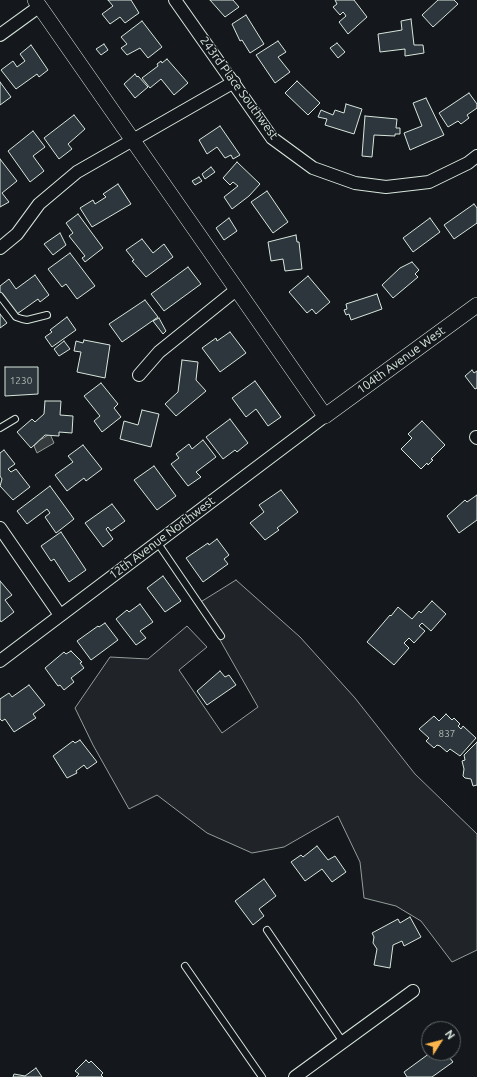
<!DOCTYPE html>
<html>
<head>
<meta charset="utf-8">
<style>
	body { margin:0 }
	#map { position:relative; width:477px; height:1077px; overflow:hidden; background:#14181c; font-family:Ubuntu,sans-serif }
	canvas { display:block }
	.north { position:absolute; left:421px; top:1021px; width:40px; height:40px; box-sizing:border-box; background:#14181c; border:1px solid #626a69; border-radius:50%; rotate:54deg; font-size:11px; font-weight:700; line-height:16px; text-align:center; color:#d8e6dc }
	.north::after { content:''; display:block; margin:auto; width:14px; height:18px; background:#ffb74d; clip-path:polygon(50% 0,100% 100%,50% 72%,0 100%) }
</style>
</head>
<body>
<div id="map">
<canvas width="477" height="1077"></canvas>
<div class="north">N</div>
</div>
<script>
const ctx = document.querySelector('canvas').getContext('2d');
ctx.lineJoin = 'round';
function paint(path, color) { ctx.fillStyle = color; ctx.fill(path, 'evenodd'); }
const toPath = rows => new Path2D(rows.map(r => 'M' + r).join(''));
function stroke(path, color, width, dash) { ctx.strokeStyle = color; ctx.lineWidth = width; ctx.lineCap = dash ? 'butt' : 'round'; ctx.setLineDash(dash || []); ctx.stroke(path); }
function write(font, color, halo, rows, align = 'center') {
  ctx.font = font + ' Ubuntu,sans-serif'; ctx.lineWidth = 3; ctx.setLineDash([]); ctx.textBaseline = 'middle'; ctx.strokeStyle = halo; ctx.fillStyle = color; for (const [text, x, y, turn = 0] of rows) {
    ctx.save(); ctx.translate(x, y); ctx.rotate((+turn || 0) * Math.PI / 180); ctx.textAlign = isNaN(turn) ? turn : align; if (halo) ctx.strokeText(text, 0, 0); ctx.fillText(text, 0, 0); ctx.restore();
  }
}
const green = toPath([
	[236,580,300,637,355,698,415,774,477,834,477,950,452,962,421,921,396,906,364,898,360,862,338,816,284,847,252,853,207,833,157,795,129,809,93,745,75,708,110,657,148,659,187,626,207,647,179,670,222,733,258,707,199,603,236,580]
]);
const water = toPath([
	[50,434,54,443,37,453,34,446,40,440,50,434]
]);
const building = toPath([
	[108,0,131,0,139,13,125,23,120,17,110,24,102,14,113,6,108,0],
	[210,0,233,0,239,7,225,17,210,0],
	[354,0,367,17,348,34,339,22,346,16,344,13,343,12,340,15,333,7,337,4,335,0,354,0],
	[438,0,454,0,458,4,433,27,422,15,438,0],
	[246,15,264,44,250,53,242,40,240,41,232,24,246,15],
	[411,19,414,45,423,45,424,53,405,56,405,49,380,52,378,34,402,30,401,21,411,19],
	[142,21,162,47,148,58,140,48,127,55,121,48,127,44,121,37,142,21],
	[278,41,286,52,278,57,290,72,275,83,256,55,278,41],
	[337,43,345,52,338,58,330,48,337,43],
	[104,44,108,50,101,55,96,49,104,44],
	[31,45,48,70,39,77,37,74,16,89,1,70,13,61,17,67,25,61,20,54,31,45],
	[167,59,188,83,174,95,161,79,150,88,142,78,158,66,157,64,161,61,162,63,167,59],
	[135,74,137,77,138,76,148,87,135,98,124,84,135,74],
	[297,81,320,103,308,115,285,93,297,81],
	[0,82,11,97,0,105,0,82],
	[469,93,477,104,477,108,467,115,469,118,461,124,458,121,448,127,439,113,469,93],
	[426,98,444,135,410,150,404,133,422,126,413,103,426,98],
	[346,104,362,109,354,134,325,125,327,119,318,117,321,110,333,115,335,110,344,113,346,104],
	[74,115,85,129,68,144,72,149,59,159,44,138,74,115],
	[365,116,397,119,396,128,400,128,400,134,395,134,395,136,374,135,372,157,362,156,365,116],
	[220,126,240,155,233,159,231,155,225,158,217,147,207,154,199,140,220,126],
	[33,131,45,147,33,156,44,171,30,182,8,151,33,131],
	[0,159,17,181,2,193,9,202,0,207,0,159],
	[237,162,260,184,249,196,232,209,224,197,238,186,233,182,230,185,223,178,237,162],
	[211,167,215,172,205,179,202,174,211,167],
	[199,177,202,181,195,185,192,181,199,177],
	[118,184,131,204,92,227,80,208,93,200,95,204,106,197,103,194,118,184],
	[267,191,288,222,273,233,251,202,267,191],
	[474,204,477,208,477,223,454,239,444,225,474,204],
	[78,214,103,248,85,262,82,258,85,256,69,236,73,233,66,223,78,214],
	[229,218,237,231,224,240,216,228,229,218],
	[430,218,440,232,413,252,403,238,430,218],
	[60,233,66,245,53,255,44,244,60,233],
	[296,235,297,242,299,242,302,269,285,271,283,259,271,261,268,242,296,235],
	[142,239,153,253,164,244,173,257,146,277,132,261,134,260,126,250,142,239],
	[70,253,95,286,77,299,66,284,62,287,48,269,70,253],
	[412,262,419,270,415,274,418,277,393,298,382,285,400,268,412,262],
	[188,267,201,284,164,311,151,294,188,267],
	[35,275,49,295,40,302,38,299,17,314,0,292,0,286,9,279,16,289,35,275],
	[308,276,330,302,316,314,312,309,307,313,289,292,308,276],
	[377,294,382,309,351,320,349,314,346,315,344,310,347,309,346,304,377,294],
	[145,300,158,317,122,342,109,324,145,300],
	[0,314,7,323,0,328,0,314],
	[67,317,76,330,52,347,45,337,52,332,50,330,67,317],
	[159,318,166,331,163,334,153,321,159,318],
	[230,332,246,353,220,372,202,348,216,338,217,341,230,332],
	[84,340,110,345,105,378,77,372,81,352,74,351,76,341,83,343,84,340],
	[64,341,70,349,59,356,54,349,64,341],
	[182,360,198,362,196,380,206,391,176,416,165,404,178,392,182,360],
	[5,367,38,367,38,394,5,396,5,367],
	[472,370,474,373,477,371,477,388,475,389,465,376,472,370],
	[255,381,281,417,268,426,256,409,246,417,232,398,255,381],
	[101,383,118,404,114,408,121,417,102,432,94,421,100,416,84,396,101,383],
	[45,401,61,401,60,415,73,416,72,433,59,432,59,436,45,435,31,448,17,432,32,419,35,422,44,414,45,401],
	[142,410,159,414,151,447,120,439,124,421,138,425,142,410],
	[230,419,248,443,237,452,235,450,223,459,206,437,230,419],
	[422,421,445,445,431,459,433,460,428,465,427,463,421,469,401,449,412,438,408,434,422,421],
	[203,440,216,457,196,472,201,477,188,486,171,464,179,458,176,454,189,444,192,449,203,440],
	[83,445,102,469,86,481,84,478,67,491,55,475,73,462,68,456,83,445],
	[4,450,15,464,8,469,11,472,16,469,30,487,13,500,0,486,2,479,0,476,0,453,4,450],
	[154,466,176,496,157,510,134,480,154,466],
	[50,486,74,519,56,533,45,517,50,513,47,509,27,524,17,511,50,486],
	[281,490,298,512,277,528,279,530,265,540,250,523,264,512,259,505,281,490],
	[477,495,477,520,459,533,447,516,465,500,467,502,477,495],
	[112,504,125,521,111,531,108,527,106,529,113,539,103,547,85,523,112,504],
	[61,532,86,570,69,582,54,559,51,561,41,546,61,532],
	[217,539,229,555,224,559,228,564,203,582,186,558,208,543,209,545,217,539],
	[163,576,181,601,165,612,147,588,163,576],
	[0,581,12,595,5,600,14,612,1,622,0,620,0,581],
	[432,601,446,614,431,631,422,623,419,626,425,631,414,643,409,638,404,643,409,648,394,665,367,642,390,615,391,616,398,607,412,619,419,611,421,613,432,601],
	[140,604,153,622,140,631,146,638,136,645,116,619,127,610,129,612,140,604],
	[105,623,118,640,91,660,77,641,98,626,99,627,105,623],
	[71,651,82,662,80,663,84,668,71,678,74,682,64,690,60,685,58,686,45,668,64,652,66,654,71,651],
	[220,671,225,677,229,675,236,685,207,705,197,691,220,671],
	[29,685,45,705,33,714,36,718,14,732,5,719,2,721,0,719,0,699,9,693,12,697,29,685],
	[446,714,452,720,454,718,460,724,458,726,461,729,463,726,476,738,460,756,450,749,447,752,440,746,437,745,434,748,426,741,429,738,419,729,434,716,439,721,446,714],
	[80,740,97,762,87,769,84,765,76,771,77,773,67,778,53,756,73,741,75,743,80,740],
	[477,742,477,785,473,786,471,779,465,778,463,776,464,769,462,761,465,760,464,755,477,742],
	[317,846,328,860,335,856,346,872,332,882,322,869,305,881,291,862,301,855,303,857,317,846],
	[264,879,276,896,259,909,264,916,253,925,235,901,264,879],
	[410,917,421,937,404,946,402,941,393,945,390,968,374,965,377,949,373,943,374,937,372,933,398,919,400,923,410,917],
	[430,1053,433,1055,436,1053,446,1053,453,1062,432,1077,407,1077,404,1072,430,1053],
	[86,1060,89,1063,91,1061,103,1073,101,1075,103,1077,76,1077,79,1074,75,1071,86,1060],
	[36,1068,42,1077,13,1077,14,1074,25,1076,36,1068]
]);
const service = toPath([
	[0,296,16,317,22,319,27,320,47,315],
	[0,428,15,419],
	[157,542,221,636],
	[267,930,343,1042],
	[185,966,262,1077]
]);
const minor = toPath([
	[175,0,272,138,313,168,355,183,386,187,429,182,468,163,477,156],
	[0,35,40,6],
	[0,248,17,234,39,204,77,172,234,82],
	[139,375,159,352,236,290],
	[476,437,477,438],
	[0,528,60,615],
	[0,661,325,416],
	[295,1077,413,991]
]);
const tertiary = toPath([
	[35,0,325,416,477,305]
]);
const numberNames = [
	["1230",21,381],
	["837",447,734]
];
const streetNames = [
	["243rd Place Southwest",239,88,54],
	["104th Avenue West",401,360,-36],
	["12th Avenue Northwest",162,538,-37]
];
paint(green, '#202428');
stroke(green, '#939e99', 1);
paint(water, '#363b3e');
stroke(water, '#939e99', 1);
paint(building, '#2c363c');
stroke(building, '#d8e6dc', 1);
stroke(service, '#d8e6dc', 8);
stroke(minor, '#d8e6dc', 14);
stroke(tertiary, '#d8e6dc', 16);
stroke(service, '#14181c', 6);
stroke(minor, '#14181c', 12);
stroke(tertiary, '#14181c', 15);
write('10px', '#adbab4', null, numberNames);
write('12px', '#d8e6dc', '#14181c', streetNames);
</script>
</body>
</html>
